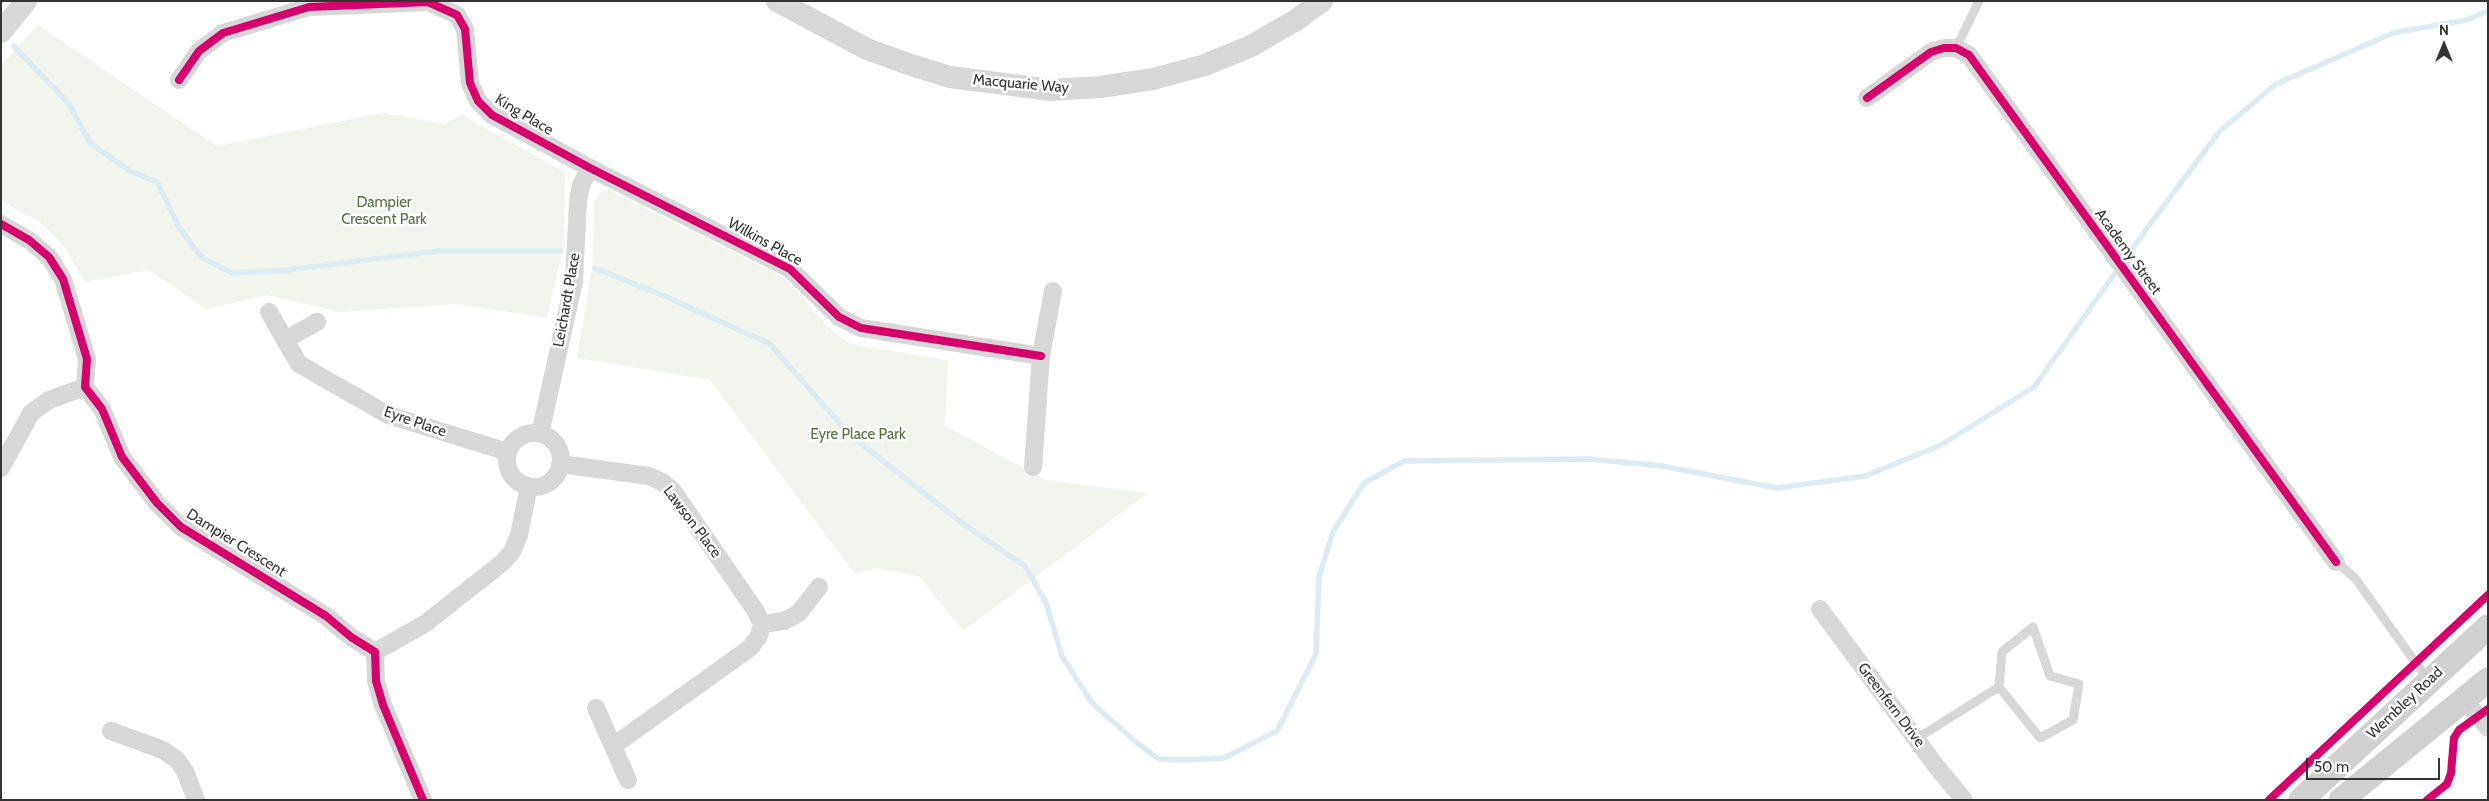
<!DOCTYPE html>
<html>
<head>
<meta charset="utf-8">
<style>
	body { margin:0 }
	#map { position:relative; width:2489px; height:801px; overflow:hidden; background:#fff; font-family:Cabin,sans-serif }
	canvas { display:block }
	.frame { position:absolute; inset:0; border:2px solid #333; pointer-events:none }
	.north { position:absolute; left:2419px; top:20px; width:50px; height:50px; -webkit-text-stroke:4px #fff; paint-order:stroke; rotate:0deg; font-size:14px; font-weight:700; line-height:20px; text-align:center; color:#333 }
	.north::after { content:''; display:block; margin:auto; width:18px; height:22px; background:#333; clip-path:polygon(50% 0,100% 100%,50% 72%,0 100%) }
	.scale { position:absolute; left:2306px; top:758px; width:134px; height:22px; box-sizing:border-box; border:2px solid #333; border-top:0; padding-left:6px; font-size:15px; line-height:18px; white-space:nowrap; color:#333; -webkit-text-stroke:4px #fff; paint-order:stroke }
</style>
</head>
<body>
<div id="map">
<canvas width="2489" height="801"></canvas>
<div class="frame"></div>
<div class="north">N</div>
<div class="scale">50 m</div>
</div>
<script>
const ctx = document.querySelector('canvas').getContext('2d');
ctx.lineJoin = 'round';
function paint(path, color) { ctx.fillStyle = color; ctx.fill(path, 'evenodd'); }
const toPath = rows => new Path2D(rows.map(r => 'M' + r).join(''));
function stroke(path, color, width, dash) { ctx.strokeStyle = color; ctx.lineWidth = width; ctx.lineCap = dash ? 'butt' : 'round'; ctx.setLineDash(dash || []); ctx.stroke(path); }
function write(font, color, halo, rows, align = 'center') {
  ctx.font = font + ' Cabin,sans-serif'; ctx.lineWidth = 5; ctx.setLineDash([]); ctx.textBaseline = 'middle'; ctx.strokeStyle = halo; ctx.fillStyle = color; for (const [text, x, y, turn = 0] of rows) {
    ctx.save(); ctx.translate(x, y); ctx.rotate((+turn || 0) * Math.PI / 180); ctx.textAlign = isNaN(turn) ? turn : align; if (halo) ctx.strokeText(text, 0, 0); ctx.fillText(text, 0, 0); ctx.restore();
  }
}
const green = toPath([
	[38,25,217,146,383,113,445,124,463,114,479,125,565,172,564,244,547,318,456,304,338,312,267,295,206,309,149,270,85,282,65,248,40,222,1,201,1,65],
	[609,190,784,278,832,331,853,345,948,360,945,426,1046,480,1148,493,963,631,920,577,877,568,855,574,710,380,577,358,593,260,594,201,601,192]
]);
const stream = toPath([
	[14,46,69,104,90,143,130,171,157,182,179,227,201,257,232,273,287,270,437,251,561,251],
	[595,268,669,298,770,344,849,434,966,526,1025,566,1046,603,1062,656,1092,703,1137,743,1159,759,1184,760,1224,758,1277,731,1316,654,1319,577,1333,532,1364,483,1404,461,1589,459,1662,466,1777,488,1865,476,1941,445,2034,387,2153,220,2220,131,2276,84,2393,33,2467,20,2488,11]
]);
const service = toPath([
	[1956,48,1979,1],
	[2336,562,2355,578,2428,680],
	[1916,739,1999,687,2002,652,2033,627,2050,676,2079,684,2073,720,2040,738,1999,687]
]);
const minor = toPath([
	[179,80,199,51,223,33,309,7,428,2,457,15,465,29,470,83,478,101,492,115,590,168,790,269,839,317,861,328,1041,356],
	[1867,98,1931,52,1944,48,1956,48,1969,55,2336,562],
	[1,224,29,240,49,257,63,279,87,359,85,387,102,409,122,457,157,503,181,527,326,616,351,637,375,652,376,681,383,705,423,800],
	[269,312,285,340,317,322],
	[285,340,299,364,388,415,508,452],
	'507 460a27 27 0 1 1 54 0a27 27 0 1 1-54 0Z',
	[540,434,574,281,578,201,581,185,590,168],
	[560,464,649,476,662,482,673,491,755,610,762,624,759,636,750,648,613,746],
	[1033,467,1041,356,1053,291],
	[1,468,31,413,49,400,85,387],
	[1820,609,1936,766,1964,800],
	[762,624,784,621,799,613,819,587],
	[375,652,426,623,502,563,512,552,519,535,529,486],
	[2464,700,2488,728],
	[596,708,628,780],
	[111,731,163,750,177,760,185,771,196,800]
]);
const tertiary = toPath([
	[777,1,867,49,911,65,950,77,1051,90,1100,87,1153,79,1205,65,1251,46,1296,20,1322,1],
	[1,32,26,1]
]);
const secondary = toPath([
	[2301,800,2488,627],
	[2341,800,2488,680]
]);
const cycleway = toPath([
	[179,80,199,51,223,33,309,7,428,2,457,15,465,29,470,83,478,101,492,115,590,168,790,269,839,317,861,328,1041,356],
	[1867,98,1931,52,1944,48,1956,48,1969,55,2336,562],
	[1,224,29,240,49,257,63,279,87,359,85,387,102,409,122,457,157,503,181,527,326,616,351,637,375,652,376,681,383,705,423,800],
	[2269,800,2488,595],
	[2427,800,2447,784,2451,773,2454,738,2459,730,2488,709]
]);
const streetNames = [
	["Macquarie Way",1021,84,5],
	["King Place",524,115,31],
	["Wilkins Place",765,242,29],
	["Academy Street",2128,252,54],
	["Leichardt Place",567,300,-80],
	["Eyre Place",415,422,19],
	["Lawson Place",692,522,53],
	["Dampier Crescent",236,543,32],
	["Wembley Road",2405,703,-43],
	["Greenfern Drive",1891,705,53]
];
const parkNames = [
	["Dampier",384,203],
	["Crescent Park",384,220],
	["Eyre Place Park",858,435]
];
paint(green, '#f1f5ed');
stroke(stream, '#ddebf3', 5.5);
stroke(service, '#d7d7d7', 9);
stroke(minor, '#d7d7d7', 18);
stroke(tertiary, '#d7d7d7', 22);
stroke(secondary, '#d0d0d0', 25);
stroke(cycleway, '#d6006c', 8);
write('15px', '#333', '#fff', streetNames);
write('15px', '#56703f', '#fff', parkNames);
</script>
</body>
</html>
